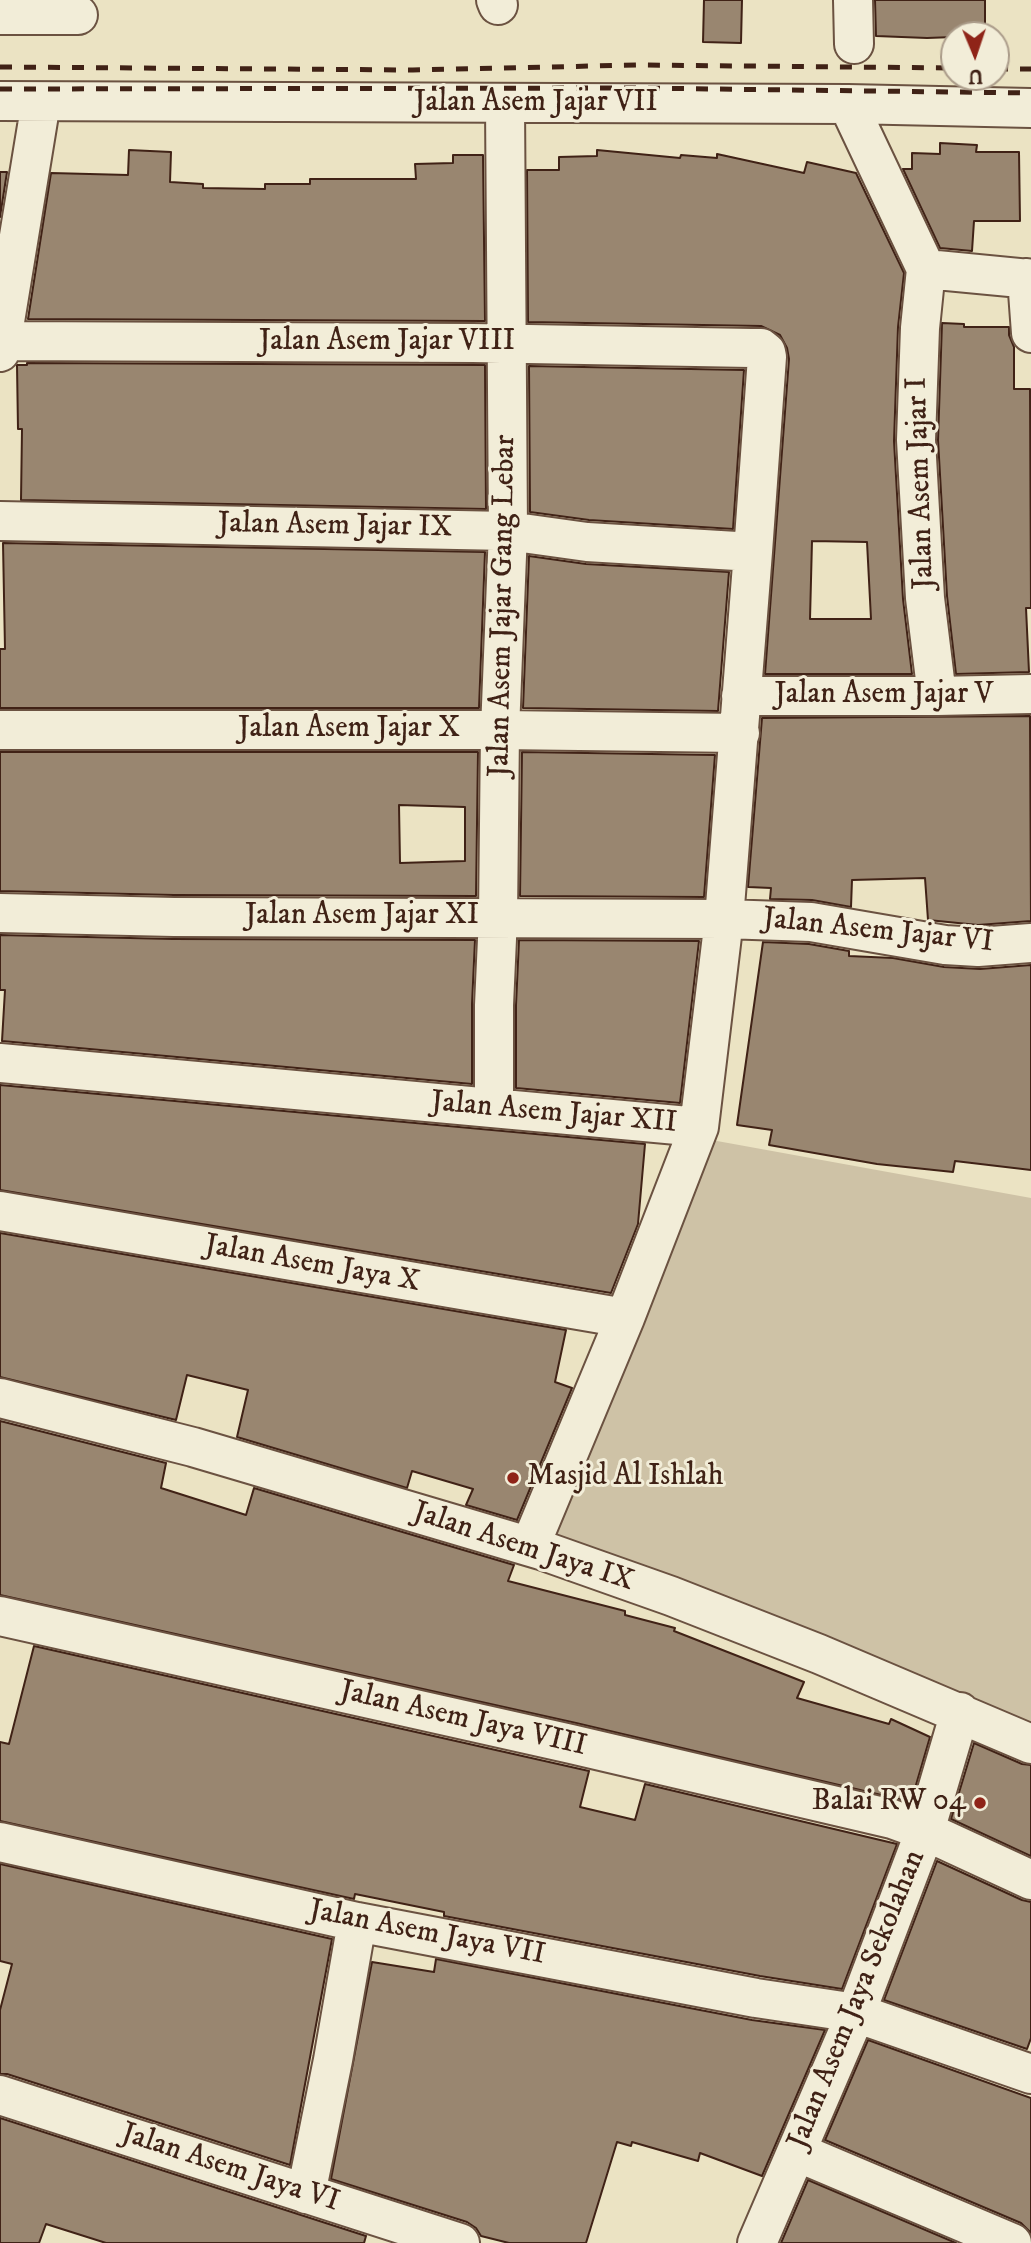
<!DOCTYPE html>
<html>
<head>
<meta charset="utf-8">
<style>
	body { margin:0 }
	#map { position:relative; width:1031px; height:2243px; overflow:hidden; background:#ebe3c3; font-family:"IM FELL DW Pica",serif }
	canvas { display:block }
	.north { position:absolute; left:940px; top:21px; width:70px; height:70px; box-sizing:border-box; background:#f2edd8; border:2px solid #ab9c8a; border-radius:50%; rotate:178deg; font-size:19px; font-weight:700; line-height:28px; text-align:center; color:#402216 }
	.north::after { content:''; display:block; margin:auto; width:24px; height:32px; background:#8f2418; clip-path:polygon(50% 0,100% 100%,50% 72%,0 100%) }
</style>
</head>
<body>
<div id="map">
<canvas width="1031" height="2243"></canvas>
<div class="north">U</div>
</div>
<script>
const ctx = document.querySelector('canvas').getContext('2d');
ctx.lineJoin = 'round';
function paint(path, color) { ctx.fillStyle = color; ctx.fill(path, 'evenodd'); }
const toPath = rows => new Path2D(rows.map(r => 'M' + r).join(''));
function stroke(path, color, width, dash) { ctx.strokeStyle = color; ctx.lineWidth = width; ctx.lineCap = dash ? 'butt' : 'round'; ctx.setLineDash(dash || []); ctx.stroke(path); }
function write(font, color, halo, rows, align = 'center') {
  ctx.font = font + ' "IM FELL DW Pica",serif'; ctx.lineWidth = 6; ctx.setLineDash([]); ctx.textBaseline = 'middle'; ctx.strokeStyle = halo; ctx.fillStyle = color; for (const [text, x, y, turn = 0] of rows) {
    ctx.save(); ctx.translate(x, y); ctx.rotate((+turn || 0) * Math.PI / 180); ctx.textAlign = isNaN(turn) ? turn : align; if (halo) ctx.strokeText(text, 0, 0); ctx.fillText(text, 0, 0); ctx.restore();
  }
}
const green = toPath([
	[706,1139,1031,1198,1031,1738,535,1542]
]);
const building = toPath([
	[704,0,742,0,741,43,703,42,704,0],
	[875,0,985,0,985,35,954,35,954,37,927,38,876,36,875,0],
	[940,143,977,145,976,152,1019,152,1020,221,974,221,972,251,940,248,903,169,912,169,912,153,940,154,940,143],
	[129,150,171,152,170,182,203,184,203,188,265,189,265,184,310,184,310,179,416,179,415,164,453,163,453,155,483,155,485,321,28,319,51,173,128,175,129,150],
	[597,150,680,158,681,155,717,158,717,154,804,173,807,162,856,173,904,273,898,327,894,441,903,599,912,674,765,674,789,359,787,348,780,335,761,326,528,322,527,170,559,170,559,157,597,156,597,150],
	[812,541,867,542,871,619,810,619,812,541],
	[0,172,7,172,0,217,0,172],
	[942,323,964,324,964,327,1009,327,1009,335,1014,347,1014,389,1030,389,1031,608,1026,608,1029,672,956,674,947,596,938,440,942,323],
	[27,363,485,365,486,509,21,500,22,429,18,429,17,365,27,365,27,363],
	[529,366,744,370,733,529,589,520,530,512,529,366],
	[3,543,485,552,479,708,0,708,0,649,5,649,3,543],
	[529,556,586,564,729,572,718,711,523,708,529,556],
	[1030,716,1031,921,978,925,928,920,925,878,852,880,851,907,812,900,770,899,771,888,748,887,762,718,1030,716],
	[0,752,478,752,476,896,174,895,0,891,0,752],
	[399,805,465,807,465,861,400,863,399,805],
	[522,752,715,755,704,897,520,896,522,752],
	[0,935,173,939,475,940,472,1004,472,1084,2,1041,5,990,0,990,0,935],
	[519,940,699,941,680,1103,516,1088,516,1005,519,940],
	[763,942,809,944,849,951,849,956,893,958,944,967,980,969,1031,965,1031,1170,955,1161,953,1172,877,1164,769,1145,772,1130,737,1125,763,942],
	[0,1085,645,1144,638,1224,611,1293,0,1190,0,1085],
	[0,1233,566,1330,555,1382,572,1388,517,1520,466,1505,473,1489,412,1471,407,1488,237,1437,248,1390,187,1375,176,1420,0,1377,0,1233],
	[0,1421,166,1463,161,1488,246,1515,254,1488,514,1565,508,1581,625,1611,625,1615,675,1628,674,1631,804,1682,797,1698,889,1724,891,1719,930,1737,911,1802,576,1723,0,1595,0,1421],
	[34,1646,589,1771,580,1807,635,1820,645,1784,897,1844,842,1989,760,1976,444,1916,444,1912,355,1894,354,1899,0,1821,0,1742,9,1744,34,1646],
	[974,1743,1022,1764,1031,1765,1031,1856,951,1819,974,1743],
	[937,1861,1022,1900,1031,1902,1031,2038,1027,2049,884,2000,937,1861],
	[0,1864,332,1939,290,2165,7,2074,0,2074,0,2010,12,1964,0,1961,0,1864],
	[436,1959,752,2020,825,2030,762,2176,700,2153,698,2161,632,2142,631,2146,617,2142,586,2243,509,2243,481,2236,476,2228,467,2222,331,2179,372,1962,434,1972,436,1959],
	[868,2040,1031,2098,1031,2233,1021,2223,825,2140,868,2040],
	[0,2118,366,2236,364,2243,106,2243,46,2224,39,2243,0,2243,0,2118],
	[808,2180,956,2243,781,2243,808,2180]
]);
const minor = toPath([
	[496,0,498,5],
	[853,0,854,44],
	[0,15,78,15],
	[0,101,848,104,1031,108],
	[848,104,926,269,1031,279],
	[926,269,920,328,916,440,925,598,937,696],
	[1027,278,1031,333],
	[2,341,473,343,751,348,761,348,766,352,767,357,753,552,724,919,699,1127],
	[0,352,41,102],
	[0,521,508,531,587,542,753,552],
	[741,696,937,696,1031,694],
	[0,730,500,730,740,733],
	[0,913,174,917,724,919,811,922,945,945,978,947,1031,943],
	[0,1063,699,1127,625,1318,530,1546],
	[494,1108,494,1005,498,917,500,730,508,531,505,104],
	[0,1211,625,1318],
	[0,1398,193,1447,541,1550,671,1596,819,1654,1031,1744],
	[0,1616,571,1744,892,1819,925,1831,1031,1880],
	[0,1842,357,1922,756,1998,856,2013,1031,2074],
	[0,2095,460,2243],
	[797,2152,1012,2243],
	[306,2194,333,2060,357,1922],
	[757,2243,856,2013,925,1831,960,1712]
]);
const rail = toPath([
	[0,67,413,70,638,65,954,68],
	[996,69,1031,69],
	[0,89,635,88,1031,93]
]);
const markers = [
	[513,1478,7,"#8f2418"],
	[980,1803,7,"#8f2418"]
];
const streetNames = [
	["Jalan Asem Jajar VII",536,104],
	["Jalan Asem Jajar VIII",387,343],
	["Jalan Asem Jajar I",922,483,-92],
	["Jalan Asem Jajar IX",335,527,1],
	["Jalan Asem Jajar Gang Lebar",504,606,-89],
	["Jalan Asem Jajar V",884,696],
	["Jalan Asem Jajar X",349,730],
	["Jalan Asem Jajar XI",362,917],
	["Jalan Asem Jajar VI",878,932,6],
	["Jalan Asem Jajar XII",554,1114,5],
	["Jalan Asem Jaya X",312,1265,10],
	["Jalan Asem Jaya IX",523,1548,18],
	["Jalan Asem Jaya VIII",463,1720,13],
	["Jalan Asem Jaya VII",427,1934,11],
	["Jalan Asem Jaya Sekolahan",858,2000,-68],
	["Jalan Asem Jaya VI",230,2169,18]
];
const poiNames = [
	["Masjid Al Ishlah",527,1478],
	["Balai RW 04",966,1803,"right"]
];
paint(green, '#cec2a6');
paint(building, '#998670');
stroke(building, '#402216', 2);
stroke(minor, '#6b5241', 42);
stroke(minor, '#f2edd8', 38);
stroke(rail, '#402216', 5, [12, 12]);
for (const [x, y, r, color] of markers) { const dot = new Path2D(); dot.arc(x, y, r, 0, 2 * Math.PI); ctx.fillStyle = color; ctx.fill(dot); stroke(dot, '#f2edd8', 2.5); }
write('30px', '#402216', '#f2edd8', streetNames);
write('30px', '#402216', '#f2edd8', poiNames, 'left');
</script>
</body>
</html>
